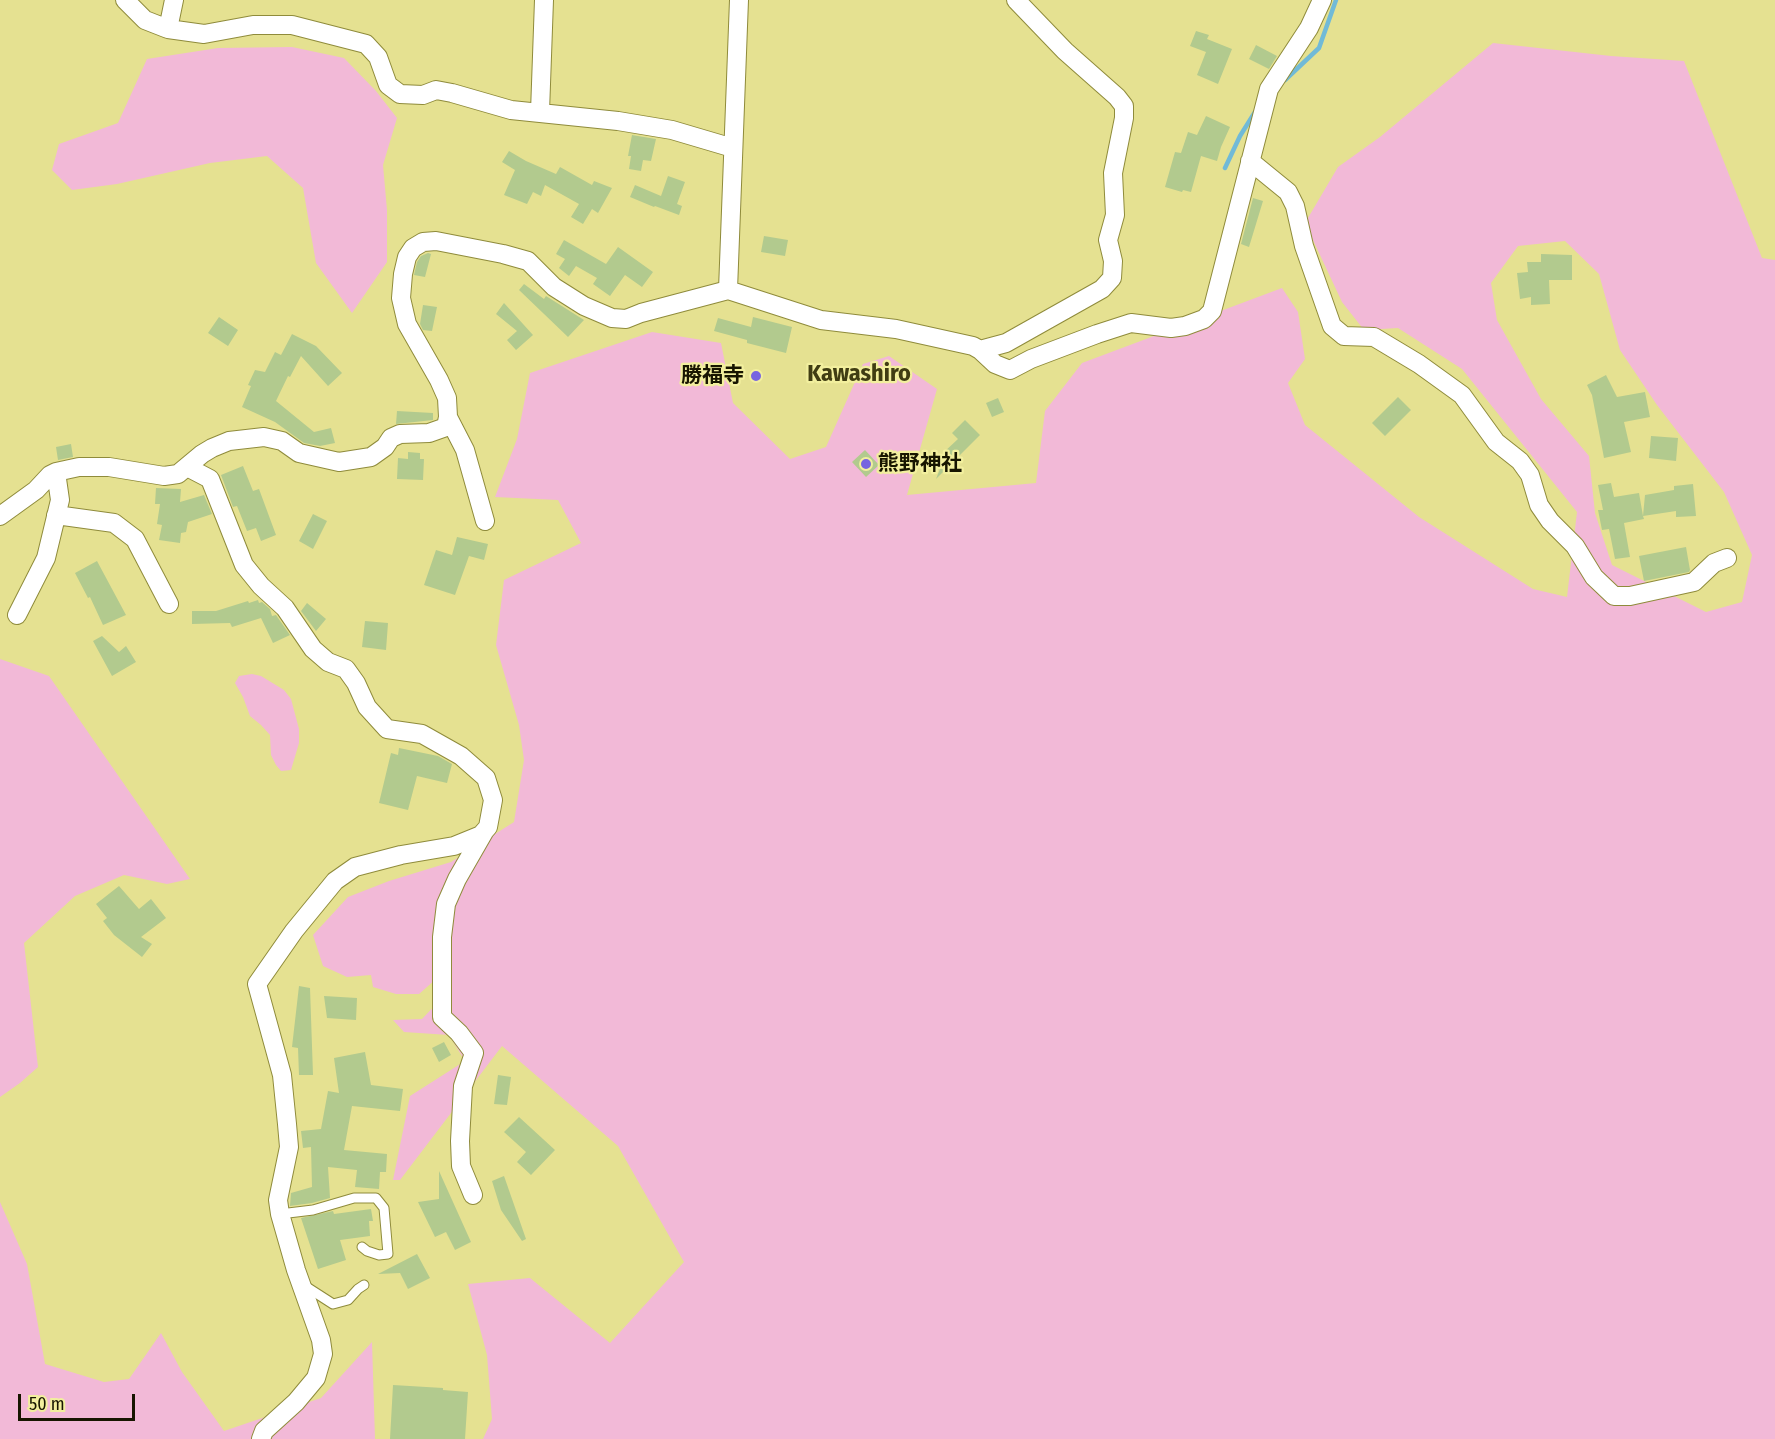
<!DOCTYPE html>
<html>
<head>
<meta charset="utf-8">
<style>
	body { margin:0 }
	#map { position:relative; width:1775px; height:1439px; overflow:hidden; background:#e5e191; font-family:"Fira Sans Condensed",sans-serif }
	canvas { display:block }
	.scale { position:absolute; left:18px; top:1394px; width:117px; height:27px; box-sizing:border-box; border:3px solid #171500; border-top:0; padding-left:8px; font-size:18px; line-height:21px; white-space:nowrap; color:#171500; -webkit-text-stroke:4px #f2ef9e; paint-order:stroke }
</style>
</head>
<body>
<div id="map">
<canvas width="1775" height="1439"></canvas>
<div class="scale">50 m</div>
</div>
<script>
const ctx = document.querySelector('canvas').getContext('2d');
ctx.lineJoin = 'round';
function paint(path, color) { ctx.fillStyle = color; ctx.fill(path, 'evenodd'); }
const toPath = rows => new Path2D(rows.map(r => 'M' + r).join(''));
function stroke(path, color, width, dash) { ctx.strokeStyle = color; ctx.lineWidth = width; ctx.lineCap = dash ? 'butt' : 'round'; ctx.setLineDash(dash || []); ctx.stroke(path); }
function write(font, color, halo, rows, align = 'center') {
  ctx.font = font + ' "Fira Sans Condensed","Noto Sans JP",sans-serif'; ctx.lineWidth = 4.5; ctx.setLineDash([]); ctx.textBaseline = 'middle'; ctx.strokeStyle = halo; ctx.fillStyle = color; for (const [text, x, y, turn = 0] of rows) {
    ctx.save(); ctx.translate(x, y); ctx.rotate((+turn || 0) * Math.PI / 180); ctx.textAlign = isNaN(turn) ? turn : align; if (halo) ctx.strokeText(text, 0, 0); ctx.fillText(text, 0, 0); ctx.restore();
  }
}
const green = toPath([
	[1493,43,1611,56,1684,61,1762,258,1775,260,1775,1439,483,1439,492,1419,487,1355,468,1284,530,1278,610,1343,684,1262,618,1146,502,1046,400,1180,393,1180,410,1096,465,1061,449,1035,404,1032,393,1020,422,1019,444,996,444,972,419,994,396,994,373,987,371,975,347,977,323,966,313,935,348,897,389,881,451,862,514,822,524,760,519,725,496,645,504,580,581,543,558,500,495,497,517,439,530,373,652,332,721,343,733,403,790,459,826,447,863,364,889,356,937,389,907,495,1036,483,1045,411,1082,363,1282,288,1298,312,1305,359,1288,383,1305,425,1419,517,1533,589,1567,597,1577,512,1462,369,1398,328,1364,330,1342,302,1305,223,1338,167,1380,137],
	[1565,241,1599,274,1620,350,1657,405,1724,492,1752,555,1742,602,1706,612,1612,565,1595,513,1589,456,1541,399,1497,320,1491,283,1518,246],
	[292,47,344,58,376,91,397,118,383,165,387,210,387,262,352,313,316,263,303,188,267,156,210,163,117,184,72,190,52,170,59,144,118,123,147,59,218,48],
	[0,659,49,676,190,879,167,884,124,875,75,896,24,943,38,1067,20,1083,0,1097],
	[252,674,261,676,284,690,291,699,299,729,299,743,291,770,281,771,276,765,271,755,270,735,261,725,250,716,243,697,235,683,239,676],
	[0,1202,27,1264,45,1364,104,1382,129,1379,161,1333,182,1372,224,1431,321,1398,372,1342,375,1439,0,1439]
]);
const stream = toPath([
	[1285,80,1319,48,1336,0],
	[1225,168,1240,136,1255,112]
]);
const building = toPath([
	[1196,31,1209,35,1207,39,1232,49,1218,84,1197,75,1206,52,1190,46],
	[1256,45,1277,56,1269,69,1249,59],
	[1206,116,1230,127,1221,147,1217,161,1201,156,1191,192,1183,190,1182,192,1165,187,1175,152,1181,153,1188,132,1197,135],
	[632,135,656,139,651,161,643,160,641,171,629,169,631,156,628,156],
	[509,151,526,161,556,174,560,167,592,185,594,181,612,188,598,213,592,209,583,224,571,217,579,204,545,185,541,196,533,192,527,204,504,195,515,170,502,162],
	[668,176,685,182,677,204,682,206,679,215,655,206,654,207,630,197,635,185,661,196],
	[1253,198,1263,201,1249,247,1241,244],
	[764,236,788,240,785,256,761,252],
	[564,240,606,264,618,247,653,272,642,287,625,275,610,296,593,284,597,278,576,266,569,276,559,268,565,259,556,254],
	[428,253,431,254,425,277,414,275,417,262,421,256],
	[1541,254,1572,255,1572,280,1549,280,1550,304,1531,305,1531,297,1520,299,1517,273,1528,272,1527,262,1541,262],
	[524,284,544,299,546,296,584,320,568,337,519,290],
	[504,303,533,335,516,350,507,340,517,331,496,314],
	[423,305,437,307,432,331,423,330,420,324],
	[219,317,238,330,228,346,208,333],
	[753,317,792,327,786,353,747,343,747,340,714,331,718,318,751,327],
	[292,334,316,346,342,373,328,386,301,356,290,377,288,376,276,401,314,432,331,428,335,443,320,446,304,443,275,422,242,407,251,386,248,385,255,370,265,372,275,352,281,355],
	[1606,375,1617,397,1645,392,1650,417,1624,422,1631,452,1604,458,1592,395,1587,385],
	[1398,397,1411,410,1385,436,1372,423],
	[998,398,1004,412,992,417,986,403],
	[397,411,433,413,433,420,396,424],
	[965,420,980,435,936,479,945,456,943,453,958,439,952,433],
	[1651,436,1678,438,1676,461,1649,458],
	[71,444,73,457,58,460,56,447],
	[865,450,879,465,866,477,852,462],
	[408,452,420,453,420,459,424,459,423,480,397,479,398,458,408,459],
	[243,466,253,491,259,489,276,535,261,541,256,528,247,531,237,506,233,507,221,475],
	[1611,483,1614,497,1639,493,1643,516,1645,495,1674,490,1674,486,1693,484,1696,516,1676,517,1676,511,1643,516,1644,519,1624,523,1630,557,1615,559,1609,529,1602,530,1598,510,1603,510,1598,485],
	[156,488,181,489,180,502,204,495,212,514,188,522,186,532,181,533,180,543,159,540,162,525,157,524,160,504,155,504],
	[313,514,327,521,313,549,299,541],
	[457,537,488,544,484,560,469,556,455,595,424,585,436,550,452,555],
	[1686,547,1690,570,1689,572,1644,581,1639,556],
	[97,561,126,615,103,625,90,597,88,598,75,573],
	[258,600,259,603,262,602,270,609,272,616,276,615,290,635,273,643,261,618,232,627,230,623,192,624,192,611,216,611,248,601,249,603],
	[307,603,326,619,316,631,301,611],
	[365,621,388,623,386,650,362,647],
	[102,636,119,652,126,646,136,662,112,676,93,641],
	[399,748,438,756,452,764,447,783,417,776,408,810,379,803,391,753,398,755],
	[119,886,139,909,151,899,166,918,141,937,152,944,142,957,114,935,103,921,107,918,96,904],
	[299,986,310,988,313,1075,299,1075,298,1048,292,1047],
	[324,996,357,998,356,1020,327,1018],
	[444,1042,451,1055,439,1062,432,1048],
	[365,1052,371,1085,403,1089,400,1111,352,1106,344,1150,387,1154,386,1172,380,1172,379,1189,355,1187,357,1170,328,1167,330,1198,312,1203,290,1206,291,1193,312,1187,311,1147,303,1148,301,1131,321,1129,328,1091,339,1093,334,1058],
	[498,1075,511,1077,507,1105,494,1104],
	[519,1117,555,1150,531,1175,517,1162,526,1152,504,1132],
	[439,1171,471,1242,455,1250,446,1232,435,1237,418,1202,439,1199],
	[504,1176,526,1239,522,1241,501,1210,492,1181],
	[371,1209,373,1221,369,1221,370,1236,340,1240,346,1260,318,1269,301,1218,333,1211,334,1214],
	[417,1254,430,1278,408,1289,400,1273,378,1274],
	[393,1385,443,1388,443,1390,468,1392,465,1439,390,1439]
]);
const service = toPath([
	[280,1214,313,1210,354,1198,376,1198,384,1208,388,1254,379,1255,367,1251,362,1247],
	[305,1286,333,1304,348,1300,358,1289,364,1285]
]);
const minor = toPath([
	[125,0,145,20,168,29,204,34,253,25,292,25,366,44,378,57,388,85,400,94,423,95,436,90,452,93,511,110,618,121,672,130,733,148],
	[168,29,174,0],
	[540,112,544,0],
	[1250,161,1288,192,1295,206,1304,246,1332,326,1344,336,1374,337,1419,364,1462,395,1496,442,1520,461,1530,475,1539,505,1550,521,1575,546,1594,577,1614,596,1630,596,1694,582,1714,563,1727,558],
	[728,290,739,0],
	[980,350,1006,343,1102,289,1112,278,1113,261,1108,240,1115,215,1113,173,1124,118,1124,106,1117,97,1065,51,1016,0],
	[448,417,465,450,485,521],
	[187,467,210,479,244,565,261,586,285,608,313,649,328,662,346,669,356,683,367,707,387,729,422,734,461,756,486,778,493,800,488,827,481,835,454,846,401,855,355,867,335,881,294,931,257,984,282,1075,287,1124,289,1147,278,1200,280,1214,296,1270,321,1340,323,1354,316,1378,296,1402,264,1431,261,1439],
	[56,515,114,523,135,539,169,604],
	[0,516,36,490,50,475,56,472],
	[17,615,46,558,60,500,56,472,79,467,109,467,164,476,178,474,202,454,212,448,229,441,264,437,282,441,299,453,339,462,371,457,385,447,391,438,400,434,429,433,446,427,448,417,447,398,439,380,407,324,401,298,403,274,407,257,413,248,423,242,436,241,503,254,528,261,554,287,584,306,612,318,626,319,641,313,728,290,821,320,896,329,973,346,980,350,995,364,1010,370,1031,359,1097,334,1131,323,1171,328,1185,326,1204,319,1212,311,1269,89,1309,28,1322,0],
	[473,1195,461,1166,460,1141,463,1086,474,1053,459,1033,442,1017,442,937,446,904,457,879,484,832]
]);
const markers = [
	[756,376,6,"#7765e0"],
	[866,464,6,"#7765e0"]
];
const poiNames = [
	["勝福寺",744,376],
	["熊野神社",878,464,"left"]
];
const quarterNames = [
	["Kawashiro",859,374]
];
paint(green, '#f2b9d7');
stroke(stream, '#71bad7', 4.5);
paint(building, '#b2ca8e');
stroke(service, '#8f8b3b', 11);
stroke(minor, '#8f8b3b', 20);
stroke(service, '#fff', 9);
stroke(minor, '#fff', 18);
for (const [x, y, r, color] of markers) { const dot = new Path2D(); dot.arc(x, y, r, 0, 2 * Math.PI); ctx.fillStyle = color; ctx.fill(dot); stroke(dot, '#f2ef9e', 2); }
write('bold 21px', '#171500', '#f2ef9e', poiNames, 'right');
write('bold 24px', '#403d13', '#f2ef9e', quarterNames);
</script>
</body>
</html>
